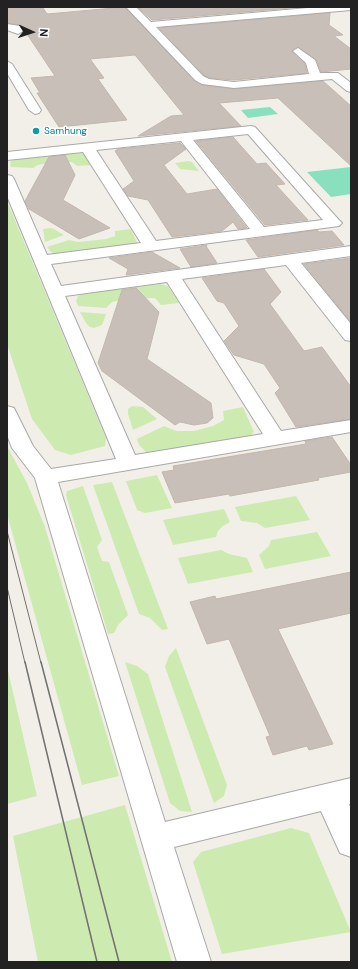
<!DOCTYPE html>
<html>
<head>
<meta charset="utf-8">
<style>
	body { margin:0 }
	#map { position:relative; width:358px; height:969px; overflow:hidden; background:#f2efe9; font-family:"DM Sans",sans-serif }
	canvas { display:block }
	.frame { position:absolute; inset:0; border:8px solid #222; pointer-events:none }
	.north { position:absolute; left:12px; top:12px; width:40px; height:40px; -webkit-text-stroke:3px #fff; paint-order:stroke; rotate:93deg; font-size:11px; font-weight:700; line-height:16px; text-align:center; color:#222 }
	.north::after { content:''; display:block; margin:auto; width:14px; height:18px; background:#222; clip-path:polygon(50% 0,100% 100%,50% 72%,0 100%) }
</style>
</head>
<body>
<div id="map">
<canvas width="358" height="969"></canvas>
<div class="frame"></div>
<div class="north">N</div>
</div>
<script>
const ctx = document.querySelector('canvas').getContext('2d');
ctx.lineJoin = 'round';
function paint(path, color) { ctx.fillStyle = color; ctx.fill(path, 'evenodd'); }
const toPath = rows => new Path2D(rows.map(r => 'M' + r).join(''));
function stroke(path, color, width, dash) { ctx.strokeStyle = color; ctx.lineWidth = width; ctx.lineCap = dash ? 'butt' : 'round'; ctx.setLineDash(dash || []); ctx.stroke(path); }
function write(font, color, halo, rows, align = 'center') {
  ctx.font = font + ' "DM Sans",sans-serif'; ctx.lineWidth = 3; ctx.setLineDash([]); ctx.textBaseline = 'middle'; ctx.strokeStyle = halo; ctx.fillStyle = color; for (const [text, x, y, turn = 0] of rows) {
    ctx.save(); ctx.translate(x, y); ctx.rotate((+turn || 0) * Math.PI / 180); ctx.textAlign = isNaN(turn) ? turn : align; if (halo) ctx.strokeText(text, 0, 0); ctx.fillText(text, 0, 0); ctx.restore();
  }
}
const grass = toPath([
	[78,153,84,154,91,165,77,166,72,162,49,163,38,165,33,168,11,167,10,164,11,161,17,159],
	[188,161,192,162,199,171,180,169,175,163],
	[7,201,106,438,105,446,71,455,55,450,32,419,7,344],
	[51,228,54,229,64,235,45,242,43,229],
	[131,229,137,243,132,246,53,254,47,247,69,240,78,242,106,239,115,236,115,231],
	[160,284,168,286,179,303,161,305,155,298,126,299,112,302,106,308,78,306,76,301,78,296,84,293],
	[80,312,106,314,102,325,94,328,90,327,86,323],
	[132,406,143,407,157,419,133,430,128,414,128,409],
	[243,407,254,432,248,438,156,453,146,452,139,445,137,439,164,426,176,431,194,431,213,426,224,420,223,411],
	[7,446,27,483,45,527,119,776,82,785,7,514],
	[157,475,172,508,145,513,137,510,126,481],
	[112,482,168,629,162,630,150,618,139,614,93,485],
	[83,486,102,540,97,547,102,561,109,562,128,615,118,625,114,633,108,634,66,495,67,491],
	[296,496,310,520,265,528,257,523,241,521,235,507],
	[224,509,230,522,223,526,218,531,216,537,173,545,163,520],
	[317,532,331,556,265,569,259,555,269,546,271,540],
	[221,550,229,554,247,558,253,572,188,584,178,558],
	[176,648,227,785,224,796,214,803,165,667,169,656],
	[125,662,137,666,148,674,192,812,180,811,170,803],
	[7,666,37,796,7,804],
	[125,805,172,962,38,962,13,836],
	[291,828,309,833,351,932,222,954,193,862,201,852]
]);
const pitch = toPath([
	[270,107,278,114,248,118,241,110],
	[351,167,351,194,331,197,307,172]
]);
const building = toPath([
	[7,7,38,7,43,8,47,14,125,7,194,81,202,85,234,89,323,81,351,106,351,166,278,98,219,103,241,126,138,136,171,116,184,115,135,55,90,59,104,78,98,79,127,120,59,127,37,93,40,93,31,78,55,76,21,25,7,23,7,7],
	[138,7,302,7,152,20,138,7],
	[330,13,329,25,343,35,334,36,351,49,351,69,321,72,316,59,297,47,292,50,292,52,305,64,307,73,234,80,209,78,204,75,159,28,330,13],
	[233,137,257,164,266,163,285,184,276,185,308,220,265,225,196,141,233,137],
	[180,143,186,149,164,165,187,194,217,189,247,228,238,229,233,222,222,231,172,237,148,200,128,196,123,189,134,181,115,151,118,149,180,143],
	[65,155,75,175,63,200,110,228,79,239,29,209,25,201,49,157,65,155],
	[317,230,319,232,332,231,344,245,258,257,246,240,317,230],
	[207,245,206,246,217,263,191,267,180,249,207,245],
	[152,252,180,268,126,275,128,269,109,258,152,252],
	[351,258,351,322,304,264,351,258],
	[264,269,281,292,270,304,304,351,322,347,351,387,351,419,296,427,275,393,280,388,264,364,234,355,224,341,239,326,224,303,217,301,202,278,264,269],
	[136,288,159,312,147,359,211,403,213,418,207,423,194,425,180,422,175,425,102,371,98,363,122,290,136,288],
	[332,437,351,465,351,472,318,478,319,480,230,496,229,494,175,503,162,472,174,470,173,466,306,444,305,441,332,437],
	[351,572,351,613,278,629,333,744,309,750,307,746,273,755,266,737,270,736,229,639,207,644,190,602,215,596,216,599,351,572]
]);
const minor = toPath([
	[126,7,136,7,151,22,319,7,351,7,351,10,156,27,203,76,209,79,234,82,309,74,306,63,293,51,298,48,315,60,320,73,338,73,351,83,351,92,347,91,332,79,234,88,202,84,195,80,126,7],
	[7,24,20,26,23,31,18,34,7,30,7,24],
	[7,61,12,64,41,110,39,113,35,114,29,110,7,73,7,61],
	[251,126,255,127,339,220,342,223,339,226,51,264,61,286,351,246,351,256,301,263,351,324,351,341,345,340,286,265,182,279,281,431,351,420,351,432,58,482,165,822,351,778,351,804,349,804,351,809,351,857,340,853,321,811,174,847,211,962,177,962,35,478,12,448,7,435,7,406,14,408,33,446,51,469,116,459,7,196,7,175,12,176,14,179,47,255,141,243,83,152,7,160,7,152,251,126],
	[248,134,323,220,264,227,193,140,248,134],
	[181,141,250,229,156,241,96,150,181,141],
	[167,282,263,434,135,455,65,296,167,282]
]);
const tramFar1 = toPath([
	[7,531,41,663],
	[7,587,25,663]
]);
const tram = toPath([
	[25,662,97,962],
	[41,662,119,962]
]);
const markers = [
	[36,131,4,"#0f9aa8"]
];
const farCulturenames = [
	["Samhung",44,131]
];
paint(grass, '#cdebb0');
paint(pitch, '#88e0be');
paint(building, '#c7bfb8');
stroke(building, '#c4b6ab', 1);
stroke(minor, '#a9a9a9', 2);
paint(minor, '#fff');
stroke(tramFar1, '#707070', 1);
stroke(tram, '#707070', 1.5);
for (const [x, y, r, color] of markers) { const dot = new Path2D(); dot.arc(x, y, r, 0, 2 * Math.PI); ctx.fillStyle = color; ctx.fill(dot); stroke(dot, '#fff', 1.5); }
write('10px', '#0d838f', '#fff', farCulturenames, 'left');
</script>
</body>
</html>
